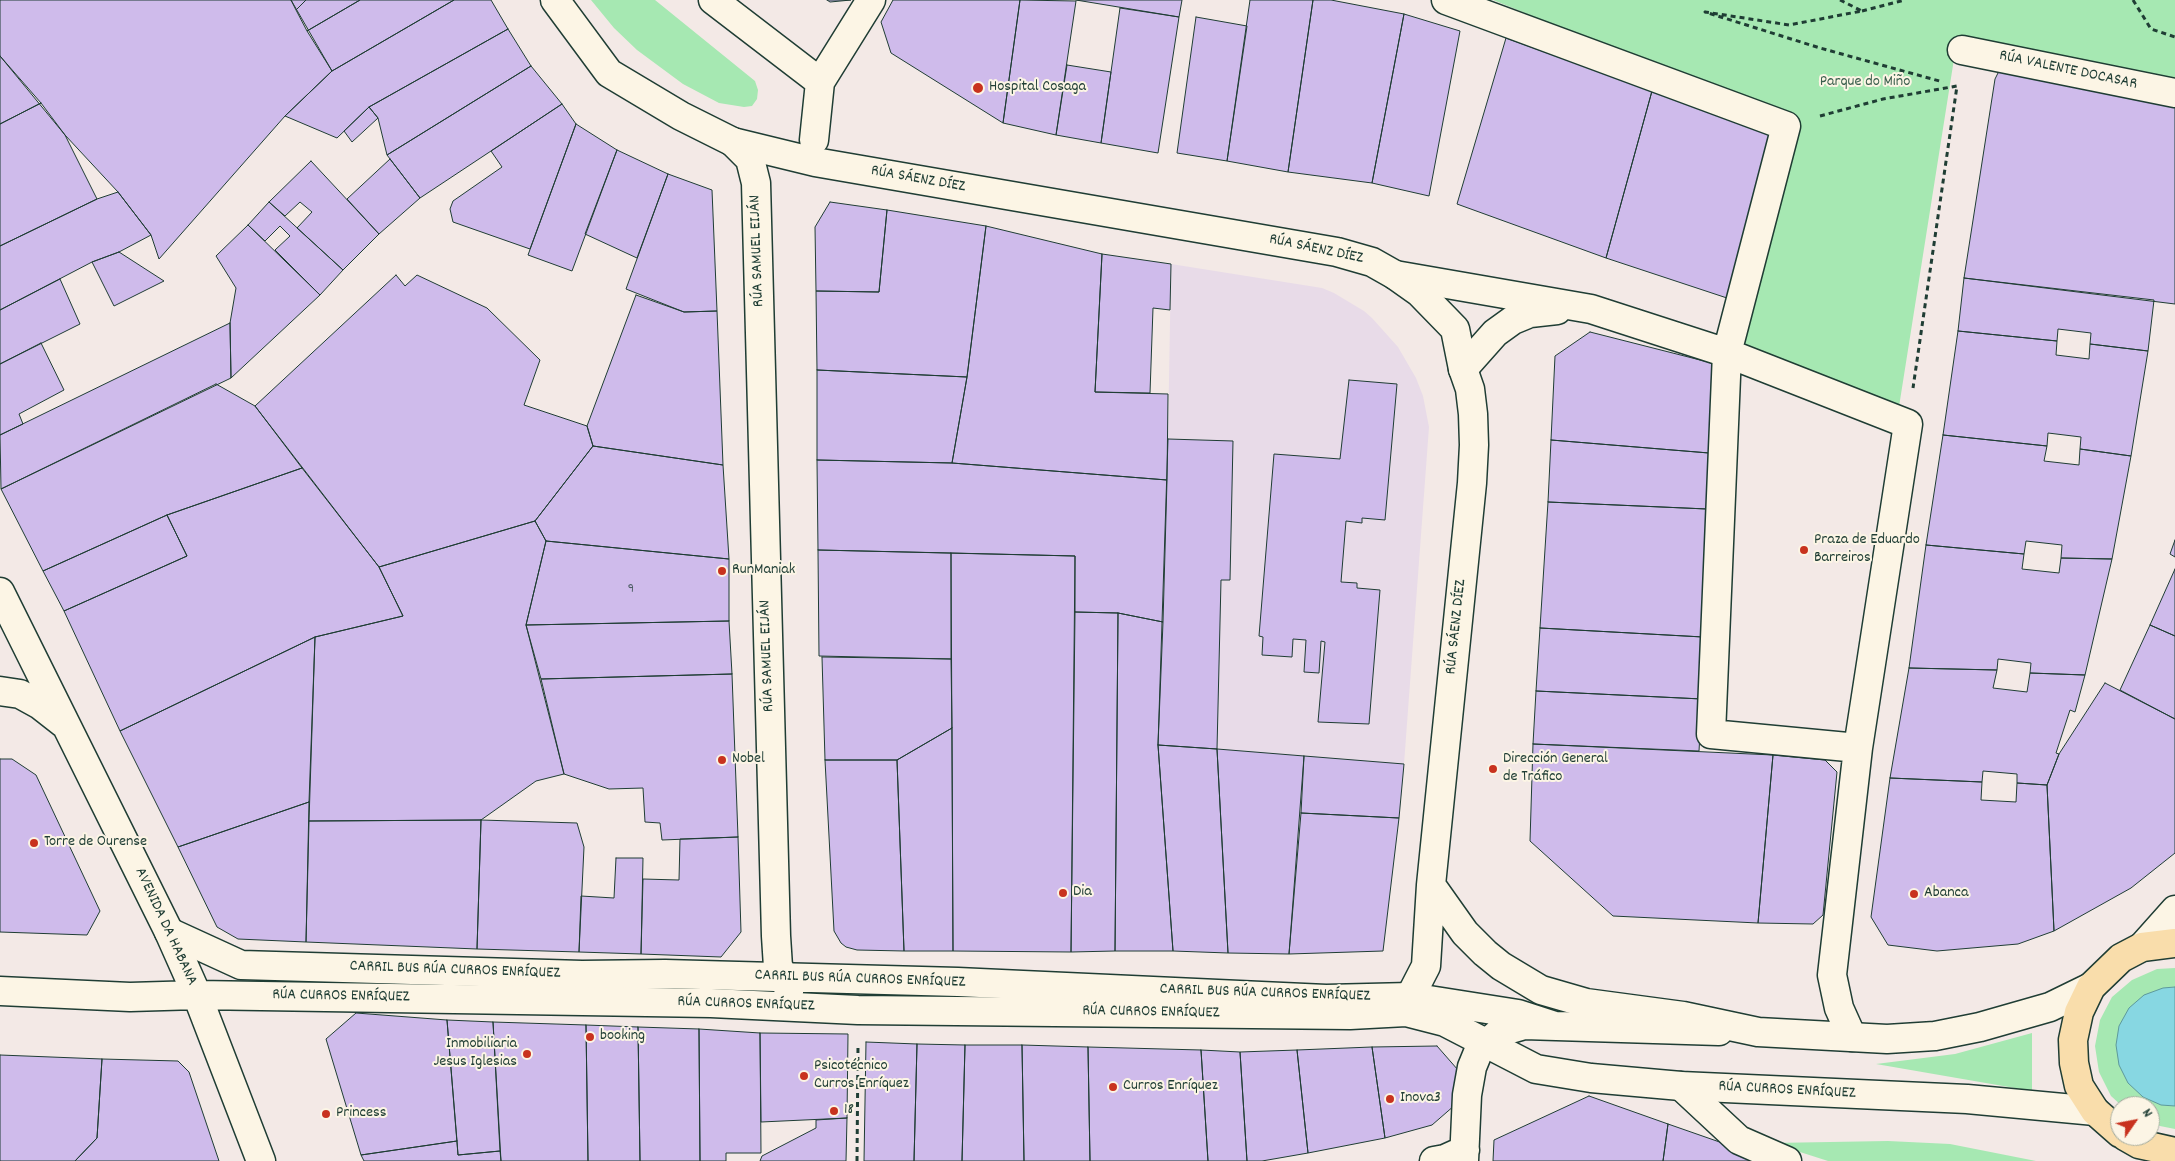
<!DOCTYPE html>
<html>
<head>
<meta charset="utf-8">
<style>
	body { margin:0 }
	#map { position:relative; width:2175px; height:1161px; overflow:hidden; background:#f3e9e6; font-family:Dekko,sans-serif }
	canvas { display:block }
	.north { position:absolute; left:2110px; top:1096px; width:50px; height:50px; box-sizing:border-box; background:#fcf5e5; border:1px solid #a4ab9e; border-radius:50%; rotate:57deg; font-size:14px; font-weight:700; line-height:20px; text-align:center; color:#1f3d34 }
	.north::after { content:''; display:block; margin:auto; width:18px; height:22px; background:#c8321e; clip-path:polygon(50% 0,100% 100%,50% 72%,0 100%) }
</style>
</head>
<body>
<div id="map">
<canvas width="2175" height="1161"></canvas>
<div class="north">N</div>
</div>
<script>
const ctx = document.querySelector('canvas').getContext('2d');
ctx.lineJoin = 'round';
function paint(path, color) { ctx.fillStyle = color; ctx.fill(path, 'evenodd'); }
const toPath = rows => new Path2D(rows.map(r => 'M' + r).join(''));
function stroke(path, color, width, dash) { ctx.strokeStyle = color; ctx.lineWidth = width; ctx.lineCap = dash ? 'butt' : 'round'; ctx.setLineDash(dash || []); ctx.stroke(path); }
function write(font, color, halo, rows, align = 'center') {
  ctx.font = font + ' Dekko,sans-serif'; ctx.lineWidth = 4; ctx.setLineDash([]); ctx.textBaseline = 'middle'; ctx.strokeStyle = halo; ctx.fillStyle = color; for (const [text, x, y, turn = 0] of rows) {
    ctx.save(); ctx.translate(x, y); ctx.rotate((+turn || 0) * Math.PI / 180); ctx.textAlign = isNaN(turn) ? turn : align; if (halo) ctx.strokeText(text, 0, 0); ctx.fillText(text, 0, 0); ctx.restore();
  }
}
const built = toPath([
	[1171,264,1322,288,1334,293,1364,311,1372,318,1398,347,1416,378,1423,396,1429,427,1404,764,1158,745,1168,439]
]);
const green = toPath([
	[591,0,655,0,755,81,758,90,757,99,752,106,744,107,719,103,683,84,637,50,614,28],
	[1493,0,2175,0,2175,86,1957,40,1898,413,1738,349,1791,121],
	[2175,968,2175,1129,2150,1124,2150,1106,2122,1106,2111,1096,2099,1072,2095,1046,2100,1020,2112,997,2132,980,2157,969],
	[2032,1033,2032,1091,1876,1064,1955,1054],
	[1888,1141,1950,1144,2036,1161,1828,1161,1772,1143]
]);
const water = toPath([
	[2175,987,2175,1106,2161,1105,2143,1097,2128,1083,2119,1065,2116,1045,2119,1026,2129,1008,2144,995,2163,988,2175,987]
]);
const building = toPath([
	[0,0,291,0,332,71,285,116,159,259,151,235,118,192,65,135,0,56,0,0],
	[291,0,306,0,296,10,291,0],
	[306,0,360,0,307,31,296,10,306,0],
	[360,0,454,0,332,71,307,31,360,0],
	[454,0,491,0,508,29,369,107,337,138,285,116,332,71,454,0],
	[827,0,851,0,830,2,827,0],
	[893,0,1020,0,1003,123,891,53,881,22,893,0],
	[1020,0,1076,1,1056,135,1003,123,1020,0],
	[1076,0,1182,0,1179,17,1076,0],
	[1250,0,1313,0,1288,172,1227,161,1250,0],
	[1313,0,1331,0,1404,14,1372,183,1288,172,1313,0],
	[1120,8,1179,17,1158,153,1101,143,1120,8],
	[1404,14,1460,31,1429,196,1372,183,1404,14],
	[1196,17,1247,26,1227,161,1177,153,1196,17],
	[508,29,531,66,387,155,378,118,369,107,508,29],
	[1506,38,1652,91,1606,258,1457,204,1506,38],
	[0,56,41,103,0,124,0,56],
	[1067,65,1111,72,1101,143,1056,135,1067,65],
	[531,66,562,104,420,198,387,155,531,66],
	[2000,69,2175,100,2175,304,1964,278,1995,79,2000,69],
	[1652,91,1776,136,1733,300,1606,258,1652,91],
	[41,103,65,135,97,199,0,246,0,124,41,103],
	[562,104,576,124,530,249,453,222,450,209,453,201,502,167,491,151,562,104],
	[369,107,378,118,352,142,344,131,369,107],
	[576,124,617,150,572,271,528,255,576,124],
	[617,150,668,174,637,258,585,234,617,150],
	[390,159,420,198,379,234,347,199,390,159],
	[311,161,379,234,343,270,297,228,312,212,300,202,285,216,269,202,311,161],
	[668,174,712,190,717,311,684,312,626,289,668,174],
	[118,192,151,235,119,252,92,262,0,310,0,246,97,199,118,192],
	[269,202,343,270,320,295,275,250,290,236,280,226,265,241,248,225,269,202],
	[830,202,887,210,879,292,816,291,815,227,830,202],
	[887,210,986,226,967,377,817,370,816,291,879,292,887,210],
	[248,225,320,295,231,378,230,323,236,288,216,256,248,225],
	[986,226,1102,254,1095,392,1168,394,1167,480,952,463,967,377,986,226],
	[119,252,164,281,114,306,92,262,119,252],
	[1102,254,1171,264,1170,310,1153,308,1150,393,1095,392,1102,254],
	[396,275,405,286,417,275,487,308,540,360,524,405,587,426,593,446,535,521,379,567,255,406,396,275],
	[1964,278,2154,300,2148,351,2090,344,2091,333,2058,329,2057,341,1958,331,1964,278],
	[60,279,80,324,0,364,0,310,60,279],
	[636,295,684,312,717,311,723,465,593,446,587,426,636,295],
	[230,323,231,378,1,489,0,435,230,323],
	[1958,331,2057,341,2056,355,2089,359,2090,344,2148,351,2131,456,2080,449,2081,437,2048,433,2047,446,1943,435,1958,331],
	[1590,332,1712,363,1709,453,1551,440,1555,356,1590,332],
	[41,343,64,390,19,414,23,424,0,435,0,364,41,343],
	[817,370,967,377,952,463,817,460,817,370],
	[1349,380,1397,384,1385,520,1362,518,1362,523,1346,521,1341,582,1357,583,1357,588,1380,590,1369,724,1318,722,1325,642,1321,641,1319,673,1304,672,1306,640,1293,639,1292,657,1262,655,1263,637,1259,636,1274,454,1340,459,1349,380],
	[216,384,255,406,302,468,167,515,43,571,1,489,216,384],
	[1943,435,2047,446,2044,461,2079,465,2080,449,2131,456,2112,559,2061,558,2062,545,2026,541,2024,554,1926,545,1943,435],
	[1168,439,1233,441,1230,580,1221,580,1217,749,1158,745,1168,439],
	[1551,440,1709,453,1707,509,1548,502,1551,440],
	[593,446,723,465,729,559,546,541,535,521,593,446],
	[817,460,952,463,1167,480,1163,622,1118,613,1075,612,1075,556,818,550,817,460],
	[302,468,379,567,403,616,315,637,120,731,64,611,187,556,167,515,302,468],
	[1548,502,1707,509,1703,637,1540,628,1548,502],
	[167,515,187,556,64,611,43,571,167,515],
	[535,521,546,541,526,625,564,774,536,781,481,820,309,821,315,637,403,616,379,567,535,521],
	[2175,540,2175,557,2170,554,2175,540],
	[546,541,729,559,729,621,526,625,546,541],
	[1926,545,2024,554,2022,569,2059,573,2061,558,2112,559,2085,675,2030,673,2031,663,1998,659,1997,670,1909,668,1926,545],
	[818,550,951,553,951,659,819,656,818,550],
	[951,553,1075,556,1071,952,953,951,951,553],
	[2175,569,2175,636,2150,625,2175,569],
	[1075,612,1118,613,1115,951,1071,952,1075,612],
	[1118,613,1163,622,1158,745,1173,951,1115,951,1118,613],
	[729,621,732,674,541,679,526,625,729,621],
	[2150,625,2175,636,2175,719,2120,690,2150,625],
	[1540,628,1703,637,1702,699,1536,691,1540,628],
	[315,637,309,802,178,847,120,731,315,637],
	[822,657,951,659,952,728,897,760,825,760,822,657],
	[1909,668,1997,670,1993,688,2027,692,2030,673,2085,675,2075,712,2070,710,2056,753,2059,754,2047,785,2017,783,2017,774,1983,771,1982,782,1890,778,1909,668],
	[732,674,738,837,662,840,660,823,645,822,643,788,609,789,564,774,541,679,732,674],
	[2105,683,2175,719,2175,853,2131,888,2054,931,2047,785,2059,754,2105,683],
	[1536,691,1702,699,1699,751,1533,744,1536,691],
	[952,728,953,951,904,951,897,760,952,728],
	[1533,744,1773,755,1758,923,1613,916,1530,841,1533,744],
	[1158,745,1217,749,1228,953,1173,951,1158,745],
	[1217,749,1304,756,1289,954,1228,953,1217,749],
	[1773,755,1825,760,1837,772,1823,915,1813,924,1758,923,1773,755],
	[1304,756,1404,764,1399,818,1301,813,1304,756],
	[0,759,12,759,36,775,100,911,87,935,0,932,0,759],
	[825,760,897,760,904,951,857,950,846,947,841,943,834,931,825,760],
	[1890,778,1982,782,1981,800,2016,802,2017,783,2047,785,2054,931,2018,944,1937,951,1888,945,1871,917,1890,778],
	[309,802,306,942,238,939,217,927,178,847,309,802],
	[1301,813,1399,818,1383,951,1289,954,1301,813],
	[481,820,577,823,584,847,579,952,477,949,481,820],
	[481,820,477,949,306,942,309,821,481,820],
	[738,837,741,932,721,957,641,954,643,879,679,880,680,839,738,837],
	[616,858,643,858,641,954,579,952,581,896,614,898,616,858],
	[356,1013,447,1020,457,1141,361,1155,326,1039,356,1013],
	[447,1020,493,1022,500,1151,458,1155,447,1020],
	[493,1022,586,1025,588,1161,501,1161,493,1022],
	[586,1025,638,1027,640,1161,588,1161,586,1025],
	[638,1027,699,1029,700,1161,640,1161,638,1027],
	[699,1029,760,1033,761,1153,726,1153,726,1161,700,1161,699,1029],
	[760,1033,848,1034,847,1118,761,1122,760,1033],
	[866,1042,917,1044,914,1161,864,1161,866,1042],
	[917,1044,965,1045,962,1161,914,1161,917,1044],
	[965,1045,1022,1045,1024,1161,962,1161,965,1045],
	[1022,1045,1088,1047,1090,1161,1024,1161,1022,1045],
	[1437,1046,1458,1070,1455,1105,1432,1125,1385,1138,1372,1047,1437,1046],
	[1088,1047,1201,1050,1208,1161,1090,1161,1088,1047],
	[1372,1047,1385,1138,1308,1153,1297,1050,1372,1047],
	[1201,1050,1240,1052,1247,1161,1208,1161,1201,1050],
	[1297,1050,1308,1153,1262,1161,1247,1161,1240,1052,1297,1050],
	[0,1055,102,1059,97,1138,75,1161,0,1161,0,1055],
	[102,1059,178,1061,189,1072,219,1161,75,1161,97,1138,102,1059],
	[1589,1096,1668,1124,1663,1161,1493,1161,1494,1140,1589,1096],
	[847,1118,846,1161,760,1161,762,1156,816,1128,816,1120,847,1118],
	[1668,1124,1774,1161,1663,1161,1668,1124],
	[457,1141,458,1155,500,1151,501,1161,364,1161,361,1155,457,1141]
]);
const path = toPath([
	[1840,0,1862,11,1789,25,1705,12,1820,48,1943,82],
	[2133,0,2151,29,2175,37],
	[1862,11,1905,0],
	[1820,116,1883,99,1957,86,1913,388],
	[857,1161,858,1046]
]);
const pedestrian = toPath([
	[713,0,820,82],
	[1962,50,2175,93],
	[814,140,820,82,871,0]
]);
const minor = toPath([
	[1446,0,1786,126,1727,353,1711,734,1858,748],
	[733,142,750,159,756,183,776,936,778,967,785,977,789,992],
	[1395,275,1591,309,1727,353,1908,424,1858,748,1832,975,1839,1008,1852,1037],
	[1463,369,1495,333,1513,320,1530,313,1557,310],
	[169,932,241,965,582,975,665,974,958,982,1326,999,1410,997,1518,1014,1555,1026],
	[1681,1086,1739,1140,1787,1161],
	[1434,1161,1445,1159,1465,1150],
	[1464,1161,1467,1095,1472,1067,1479,1050,1500,1032,1524,1025,1719,1031]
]);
const tertiary = toPath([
	[555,0,609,73,681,116,733,142,815,162,1337,252,1372,262,1395,275,1419,292,1455,329,1463,369,1470,389,1473,414,1474,445,1472,483,1431,885,1426,966,1410,997,1406,1012],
	[0,592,169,932,197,995,261,1161],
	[0,691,20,694,40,705,63,723],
	[1431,885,1465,933,1485,953,1501,966,1541,990,1586,1003,1683,1016,1758,1032,1887,1039,1935,1036,1980,1027,2050,1007,2091,987],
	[0,991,130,997,197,995,711,1003,858,1010,1350,1015,1406,1012,1445,1022,1536,1069,1591,1078,1681,1086,1967,1099,2095,1111]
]);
const secondary = toPath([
	[2142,947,2175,910]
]);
const primary = toPath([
	[2120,1133,2095,1111,2079,1086,2074,1063,2073,1040,2079,1012,2091,987,2121,958,2142,947,2175,943],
	[2125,1136,2139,1144,2175,1152]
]);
const markers = [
	[978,88,6,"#c8321e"],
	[1804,550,5,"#c8321e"],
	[722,571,5,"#c8321e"],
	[722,760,5,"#c8321e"],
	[1493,769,5,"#c8321e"],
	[34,843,5,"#c8321e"],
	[1063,893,5,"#c8321e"],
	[1914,894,5,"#c8321e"],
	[590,1037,5,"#c8321e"],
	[527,1054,5,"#c8321e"],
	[804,1076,5,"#c8321e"],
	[1113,1087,5,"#c8321e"],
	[1390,1099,5,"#c8321e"],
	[834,1111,5,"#c8321e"],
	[326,1114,5,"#c8321e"]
];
const numberNames = [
	["9",631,590]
];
const streetNames = [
	["RÚA VALENTE DOCASAR",2068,71,12],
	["RÚA SÁENZ DÍEZ",918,180,10],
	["RÚA SÁENZ DÍEZ",1316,250,12],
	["RÚA SAMUEL EIJÁN",758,251,-92],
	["RÚA SÁENZ DÍEZ",1457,627,-84],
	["RÚA SAMUEL EIJÁN",768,656,-92],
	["AVENIDA DA HABANA",165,927,65],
	["CARRIL BUS RÚA CURROS ENRÍQUEZ",455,971,2],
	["CARRIL BUS RÚA CURROS ENRÍQUEZ",860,980,2],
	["CARRIL BUS RÚA CURROS ENRÍQUEZ",1265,994,2],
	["RÚA CURROS ENRÍQUEZ",341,997,1],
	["RÚA CURROS ENRÍQUEZ",746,1005,2],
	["RÚA CURROS ENRÍQUEZ",1151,1013,1],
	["RÚA CURROS ENRÍQUEZ",1787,1091,3]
];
const parkNames = [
	["Parque do Miño",1865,83]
];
const poiNames = [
	["Hospital Cosaga",989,88],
	["Praza de Eduardo",1814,541],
	["Barreiros",1814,559],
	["RunManiak",732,571],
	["Nobel",732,760],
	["Dirección General",1503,760],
	["de Tráfico",1503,778],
	["Torre de Ourense",44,843],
	["Dia",1073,893],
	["Abanca",1924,894],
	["booking",600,1037],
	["Inmobiliaria",517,1045,"right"],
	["Jesus Iglesias",517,1063,"right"],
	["Psicotécnico",814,1067],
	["Curros Enríquez",814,1085],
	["Curros Enríquez",1123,1087],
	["Inova3",1400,1099],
	["18",844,1111],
	["Princess",336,1114]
];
paint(built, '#e8dbe8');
paint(green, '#a6e8b2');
paint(water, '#87d7e2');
stroke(water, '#5d999c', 1);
paint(building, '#cfbbeb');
stroke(building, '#1f3d34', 1);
stroke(pedestrian, '#1f3d34', 31);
stroke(minor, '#1f3d34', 31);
stroke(tertiary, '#1f3d34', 31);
stroke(secondary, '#1f3d34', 31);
stroke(primary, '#1f3d34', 31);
stroke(path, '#1f3d34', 3, [5, 4]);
stroke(pedestrian, '#fcf5e5', 28);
stroke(minor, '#fcf5e5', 28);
stroke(tertiary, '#fcf5e5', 28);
stroke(secondary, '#fcf5e5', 28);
stroke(primary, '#f9ddab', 28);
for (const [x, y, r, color] of markers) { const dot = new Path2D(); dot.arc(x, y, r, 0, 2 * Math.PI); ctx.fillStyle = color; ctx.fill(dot); stroke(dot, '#fcf5e5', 2); }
write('14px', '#4b5c62', null, numberNames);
write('16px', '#1f3d34', '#fcf5e5', streetNames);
write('16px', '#3a5f4d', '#fcf5e5', parkNames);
write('16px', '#1f3d34', '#fcf5e5', poiNames, 'left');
</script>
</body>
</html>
